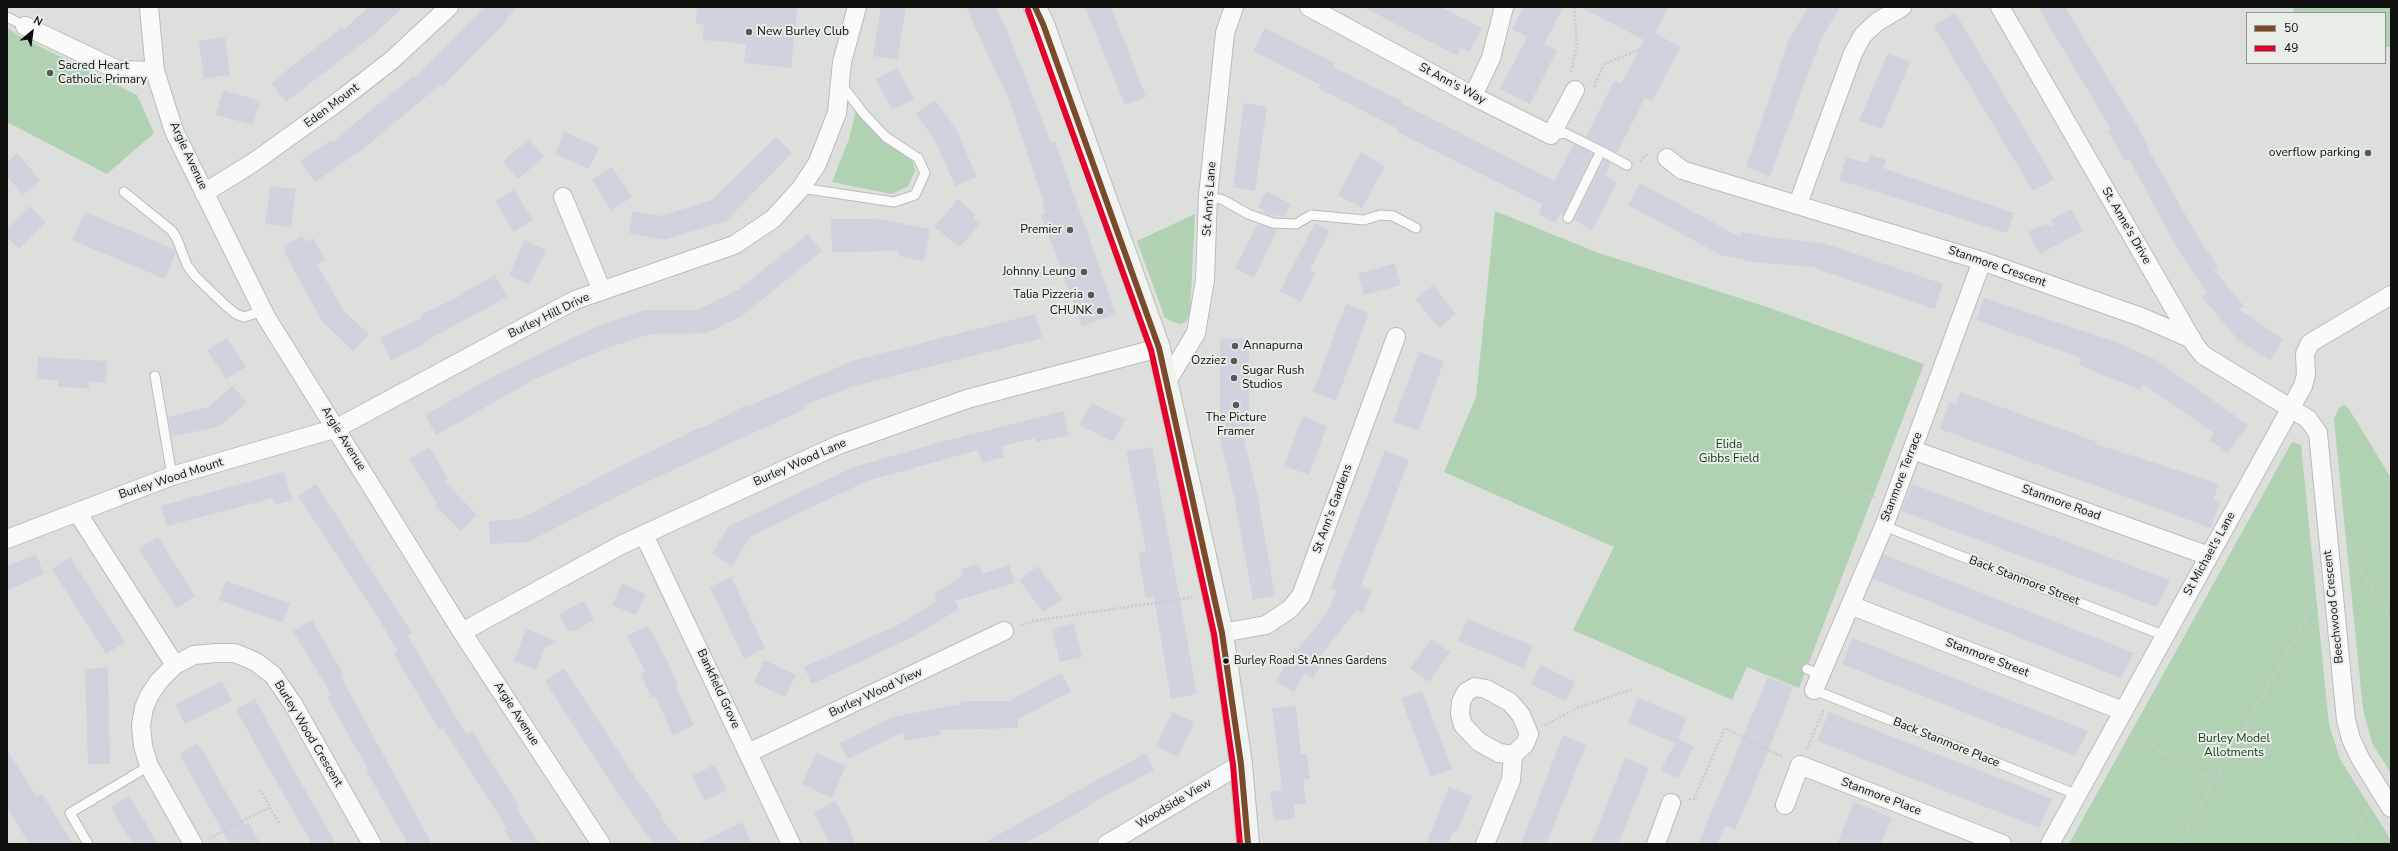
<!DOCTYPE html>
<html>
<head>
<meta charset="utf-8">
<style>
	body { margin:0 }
	#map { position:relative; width:2398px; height:851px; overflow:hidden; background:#dcdfdc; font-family:"Nunito Sans",sans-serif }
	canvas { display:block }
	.frame { position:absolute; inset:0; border:8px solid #0f110f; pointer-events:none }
	.legend { position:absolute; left:2246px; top:12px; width:140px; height:52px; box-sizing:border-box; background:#e8ede8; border:1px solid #919591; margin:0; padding:5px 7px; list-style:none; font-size:12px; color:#0f110f }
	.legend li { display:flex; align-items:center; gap:8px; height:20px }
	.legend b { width:20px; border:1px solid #919591 }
	.north { position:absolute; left:12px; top:12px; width:40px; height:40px; -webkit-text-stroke:3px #e8ede8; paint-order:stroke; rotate:29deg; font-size:11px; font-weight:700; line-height:16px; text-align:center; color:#0f110f }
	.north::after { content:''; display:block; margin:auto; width:14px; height:18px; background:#0f110f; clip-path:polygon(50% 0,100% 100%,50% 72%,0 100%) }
</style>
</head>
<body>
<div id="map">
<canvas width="2398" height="851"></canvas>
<div class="frame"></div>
<ul class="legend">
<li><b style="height:5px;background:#7a4b2a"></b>50</li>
<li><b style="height:5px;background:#e4002b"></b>49</li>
</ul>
<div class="north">N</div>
</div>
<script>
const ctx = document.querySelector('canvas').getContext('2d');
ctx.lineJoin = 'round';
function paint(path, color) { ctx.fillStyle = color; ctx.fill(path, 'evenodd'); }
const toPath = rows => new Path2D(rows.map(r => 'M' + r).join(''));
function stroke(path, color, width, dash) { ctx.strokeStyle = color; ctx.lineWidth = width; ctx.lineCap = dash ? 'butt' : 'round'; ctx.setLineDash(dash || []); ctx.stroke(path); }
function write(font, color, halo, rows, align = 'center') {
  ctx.font = font + ' "Nunito Sans",sans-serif'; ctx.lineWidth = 4; ctx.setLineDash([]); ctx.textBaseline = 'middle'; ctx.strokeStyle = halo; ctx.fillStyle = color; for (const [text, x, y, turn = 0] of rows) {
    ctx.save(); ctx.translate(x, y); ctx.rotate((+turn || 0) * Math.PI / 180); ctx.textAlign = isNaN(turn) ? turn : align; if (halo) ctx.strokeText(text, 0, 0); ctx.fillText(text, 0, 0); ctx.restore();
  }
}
const green = toPath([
	[2294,7,2391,7,2391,47,2385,47,2385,13,2293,13],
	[7,28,21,37,137,95,154,133,107,174,7,122],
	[856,110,908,155,913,163,915,171,908,186,892,194,832,182,849,139],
	[1495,211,1596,252,1767,307,1924,364,1799,688,1747,667,1732,700,1573,630,1614,547,1444,472,1476,397],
	[1195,214,1190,313,1186,322,1179,324,1165,318,1137,241],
	[2344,405,2349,409,2391,478,2391,773,2372,743,2363,709,2334,419,2339,408],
	[2292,442,2301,445,2329,725,2340,759,2391,840,2391,844,2069,844]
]);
const building = toPath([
	[368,7,403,7,376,33,286,102,271,83,342,27,344,30],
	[484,7,517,7,506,20,507,21,443,86,441,84,363,149,315,182,300,161,331,140,332,142,413,76,415,78],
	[697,7,797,7,791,68,744,63,746,44,703,40,704,25,696,24],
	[881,7,906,7,897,60,873,56],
	[966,7,995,7,1007,31,1051,143,1055,142,1116,314,1082,326,1041,215,1045,213,1042,204,1044,203,1010,102],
	[1085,7,1111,7,1146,97,1125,105],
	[1363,7,1441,7,1482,28,1469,52,1461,48,1458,56],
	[1524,7,1563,7,1544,44,1557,50,1530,104,1500,89,1527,37,1512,29],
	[1580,7,1668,7,1655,33,1680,47,1652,102,1645,98,1617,153,1586,137,1614,81,1621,84,1644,40],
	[1808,7,1840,7,1821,39,1770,176,1746,167,1788,41],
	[2038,7,2065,7,2136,124,2149,148,2148,149,2199,239,2218,267,2214,270,2244,306,2239,309,2283,339,2270,361,2238,340,2202,297,2207,292,2180,253,2129,159,2125,161,2108,131,2111,129],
	[1955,12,2054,179,2033,191,1934,26],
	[1265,28,1335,63,1333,67,1401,101,1401,103,1555,181,1574,144,1593,154,1563,215,1560,213,1555,223,1538,214,1543,205,1397,132,1398,129,1318,88,1320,85,1253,51],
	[225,37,230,75,204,79,199,41],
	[1888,53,1910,62,1882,129,1859,121],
	[897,68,914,99,892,110,876,79],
	[223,90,260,101,253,125,216,115],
	[935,100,956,129,977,177,955,186,936,142,916,114],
	[1244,103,1267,107,1255,191,1233,187],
	[564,132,599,147,589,169,555,154],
	[776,137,792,153,726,221,664,240,629,233,633,211,660,216,712,200],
	[529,139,544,157,518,179,503,161],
	[1361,152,1385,166,1362,208,1338,195],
	[17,153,40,180,23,195,7,176,7,162],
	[1870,155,1886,160,1883,168,2014,213,2007,233,1839,180,1846,157,1867,163],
	[1604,159,1611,163,1605,175,1617,182,1592,230,1574,220],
	[612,167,632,197,611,210,592,180],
	[1640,183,1740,237,1741,232,1767,237,1826,244,1943,284,1935,309,1812,267,1754,262,1721,255,1628,205],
	[270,186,296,189,291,227,265,224],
	[514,190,533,220,514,232,495,201],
	[1266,191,1291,204,1284,217,1263,213,1264,210,1258,207],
	[958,199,975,215,973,218,980,224,960,247,934,227],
	[29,206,46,222,19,249,7,237,7,228],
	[2071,209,2083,231,2040,254,2028,232,2045,224,2054,227,2051,220],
	[85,212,174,249,176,253,165,279,72,240],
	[831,219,877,219,930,229,924,261,898,256,899,251,832,252],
	[1315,223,1330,231,1310,270,1315,273,1301,302,1280,291],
	[1257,224,1278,229,1254,278,1235,268],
	[808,234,822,251,742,316,707,333,650,334,604,349,535,379,436,435,425,415,498,374,598,326,645,310,697,310,738,290],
	[302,236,306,242,313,238,326,260,317,265,344,311,369,334,353,351,322,321,284,252,284,246],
	[525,240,546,250,529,285,509,275],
	[1395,263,1401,285,1364,295,1358,274],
	[495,275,507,297,422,343,423,345,391,360,380,338,422,318,421,315,464,294,463,293],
	[1433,285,1456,314,1439,328,1415,299],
	[1984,298,2119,343,2156,360,2248,425,2228,453,2209,440,2214,433,2143,384,2140,390,2079,365,2081,358,1976,320],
	[1346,304,1369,313,1336,401,1313,392],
	[1035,314,1042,338,851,387,803,406,805,409,636,487,528,542,490,544,489,521,520,519,611,471,701,427,702,428,746,405,747,407,852,361],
	[227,338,246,367,226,379,207,350],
	[1220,339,1249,339,1249,427,1241,427,1257,493,1275,595,1253,600,1235,501,1220,440],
	[1419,352,1444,361,1419,431,1393,422],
	[38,357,107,361,106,383,89,381,89,388,58,387,58,380,37,379],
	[232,386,247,402,220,426,172,437,168,417,209,407],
	[1960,392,2097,442,2096,444,2219,484,2213,500,2220,502,2211,528,1940,429,1949,402,1956,405],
	[1091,403,1125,419,1113,442,1080,425],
	[1064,411,1069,435,1036,442,1035,438,1002,446,1004,457,982,463,978,450,867,481,751,536,732,566,712,553,729,526,854,467,941,442],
	[1303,416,1327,426,1309,475,1284,466],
	[429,447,448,478,444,481,477,515,461,531,435,505,437,503,409,459],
	[1152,447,1197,694,1171,699,1154,597,1146,598,1138,552,1146,551,1126,451],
	[1385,450,1409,460,1361,586,1372,590,1363,613,1357,610,1316,661,1322,664,1313,678,1305,673,1294,692,1276,681,1295,648,1297,650,1327,613,1337,590,1331,588],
	[284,472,292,500,275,505,273,498,167,526,161,506],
	[316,484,412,633,408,636,466,734,472,731,519,806,516,808,539,844,513,844,504,830,507,828,443,728,439,730,394,654,398,652,377,616,298,496],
	[1912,484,2170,580,2157,607,1901,511],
	[158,537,195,596,176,608,139,549],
	[36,554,44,574,7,590,7,566],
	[1883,554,2134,653,2121,678,1873,579],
	[70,557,125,642,106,654,52,569],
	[979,564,982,574,1009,565,1015,583,955,601,959,609,911,638,812,684,804,667,898,625,938,600,934,594,963,575,961,569],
	[1038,566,1062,599,1043,612,1019,580],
	[731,577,765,648,744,659,710,587],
	[226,581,290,603,283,623,219,600],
	[622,583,646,594,636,615,612,605],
	[584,601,594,620,574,631,568,631,559,614],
	[1468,619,1533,646,1524,668,1458,641],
	[312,620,344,675,341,677,432,844,408,844,366,770,368,769,327,697,331,694,293,631],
	[1074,623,1082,657,1060,662,1052,629],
	[648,626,668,662,678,686,676,687,694,725,673,735,655,696,651,698,641,674,645,672,627,636],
	[526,629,556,641,545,647,536,670,514,661],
	[1853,638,2088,731,2075,756,1842,664],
	[1432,639,1450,652,1429,682,1410,668],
	[764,660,796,675,785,697,754,683],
	[1541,665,1575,682,1566,701,1531,684],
	[108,668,110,764,88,764,85,669],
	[564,668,635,777,662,814,660,816,681,844,654,844,622,800,545,681],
	[1061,673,1071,691,1018,719,1018,728,940,730,940,735,905,741,903,732,848,759,840,743,892,717,961,704,961,701,1009,701],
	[1768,677,1793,687,1765,760,1735,830,1725,826,1717,844,1698,844],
	[222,681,232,701,185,724,175,705],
	[1422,691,1452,769,1431,777,1401,698],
	[1638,698,1687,718,1678,738,1694,747,1678,778,1661,770,1675,743,1628,723],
	[255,699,292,767,336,844,312,844,260,753,236,709],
	[1296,706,1301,754,1307,754,1310,779,1303,779,1306,803,1294,805,1295,818,1274,821,1270,792,1282,790,1272,708],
	[1172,712,1194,722,1178,757,1156,746],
	[1829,712,2052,799,2039,828,1817,741],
	[1563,735,1586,745,1546,844,1521,844],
	[198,743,245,825,249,823,260,844,230,844,179,754],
	[7,750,37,797,42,794,73,844,29,844,7,807],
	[816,753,846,766,832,798,802,784],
	[1146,753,1154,770,1101,798,1051,829,1023,844,982,844],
	[1625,758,1649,768,1618,844,1591,844],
	[714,765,727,790,705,801,692,776],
	[1449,787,1472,797,1456,833,1453,832,1448,844,1426,844],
	[129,796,147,825,158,844,133,844,119,822,111,807],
	[835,801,852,832,850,833,856,844,830,844,814,813],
	[1854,802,1892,818,1881,844,1837,844],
	[742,822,752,844,698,844]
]);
const path = toPath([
	[1571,72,1577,45,1574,7],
	[1594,87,1604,64,1639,50],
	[1640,161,1648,153],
	[1151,267,1173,253,1187,238],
	[1851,488,1875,498],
	[2350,552,2391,619],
	[1021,625,1033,621,1194,597],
	[1780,655,1796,663],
	[1545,725,1578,708,1633,689],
	[2131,734,2214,781],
	[1807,749,1824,709],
	[260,790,279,823],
	[1689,799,1694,799,1725,728,1783,757],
	[210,838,270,807],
	[2179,844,2315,602],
	[2349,844,2369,808]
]);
const lane = toPath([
	[7,17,25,26],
	[1551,135,1565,133,1601,151,1568,218],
	[1601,151,1627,165],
	[801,188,894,202,915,195,925,173,918,158,886,137,864,114,841,84],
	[124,192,172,231,177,239,187,265,195,276,225,305,236,314,244,317,263,311],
	[1208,196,1223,200,1248,214,1273,223,1296,224,1311,215,1364,220,1380,215,1393,216,1416,228],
	[155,376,172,476],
	[1884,526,2165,636],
	[1807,669,1820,675],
	[1814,690,2078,795],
	[88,844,70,813,149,766]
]);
const street = toPath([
	[149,7,155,71,174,131,266,317,462,632,601,844],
	[1309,7,1473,96,1551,135,1575,90],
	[2000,7,2195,345,2203,355,2308,419,2318,433,2346,720,2351,739,2360,758,2391,808],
	[25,26,118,70,155,71],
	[1473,96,1491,58,1504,7],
	[1667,158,1682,170,1982,261,2141,317,2192,339],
	[204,193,254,162,343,98,392,60,449,7],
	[563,197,602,291],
	[1798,204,1853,53,1863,35,1877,22,1902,7],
	[1166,383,1196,333,1205,280,1208,196,1225,33,1234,7],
	[1913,450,2209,556],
	[77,512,175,665,159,681,149,696,144,708,141,725,143,746,149,766,193,844],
	[644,535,791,844],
	[7,539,172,476,337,428,575,300,734,245,773,219,801,188,817,164,837,113,842,62,857,7],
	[1850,605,2123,711],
	[462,632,621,545,838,445,967,399,1159,348],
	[1222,633,1266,625,1290,609,1301,596,1396,337],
	[175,665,194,655,216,653,235,653,256,662,273,675,293,704,372,844],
	[1814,690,1884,526,1982,261],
	[748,753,1004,631],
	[1785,805,1800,765,2002,844],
	[1107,844,1241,764],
	[1485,844,1511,780,1513,755,1525,744,1529,734,1521,715,1510,702,1486,689,1475,687,1466,692,1461,702,1460,714,1463,725,1479,742,1499,753,1513,755],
	[1656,844,1671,803],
	[2050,844,2303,386,2306,375,2305,354,2310,343,2391,295]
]);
const secondary = toPath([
	[1035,7,1043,24,1159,348,1222,633,1241,764,1248,844]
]);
const bus1 = toPath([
	[1035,7,1043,24,1159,348,1222,633,1241,764,1248,844]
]);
const bus2 = toPath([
	[1028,10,1151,350,1214,634,1233,765,1240,844]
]);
const markers = [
	[749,32,4,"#575957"],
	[50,73,4,"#575957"],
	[2368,153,4,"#575957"],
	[1070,230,4,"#575957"],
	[1084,272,4,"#575957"],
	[1091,295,4,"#575957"],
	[1100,311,4,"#575957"],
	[1235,346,4,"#575957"],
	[1234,361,4,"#575957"],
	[1234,378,4,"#575957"],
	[1236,405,4,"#575957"],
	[1226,661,3.5,"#0f110f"]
];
const busNames = [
	["Burley Road St Annes Gardens",1234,661]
];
const poiNames = [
	["New Burley Club",757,32,"left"],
	["Sacred Heart",58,66,"left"],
	["Catholic Primary",58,80,"left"],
	["overflow parking",2360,153],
	["Premier",1062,230],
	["Johnny Leung",1076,272],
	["Talia Pizzeria",1083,295],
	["CHUNK",1092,311],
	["Annapurna",1243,346,"left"],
	["Ozziez",1226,361],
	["Sugar Rush",1242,371,"left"],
	["Studios",1242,385,"left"],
	["The Picture",1236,418,"center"],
	["Framer",1236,432,"center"]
];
const streetNames = [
	["St Ann's Way",1452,84,28],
	["Eden Mount",332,106,-37],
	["Argie Avenue",188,156,65],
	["St Ann's Lane",1210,199,-86],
	["St. Anne's Drive",2126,226,60],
	["Stanmore Crescent",1997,267,19],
	["Burley Hill Drive",549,316,-26],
	["Argie Avenue",343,439,58],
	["Burley Wood Lane",800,463,-24],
	["Stanmore Terrace",1902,477,-69],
	["Burley Wood Mount",171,479,-18],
	["Stanmore Road",2061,503,20],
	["St Ann's Gardens",1333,509,-70],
	["St Michael's Lane",2210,554,-61],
	["Back Stanmore Street",2024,581,21],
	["Beechwood Crescent",2334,607,-96],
	["Stanmore Street",1987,658,21],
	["Bankfield Grove",718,689,65],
	["Burley Wood View",876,693,-25],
	["Argie Avenue",516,714,57],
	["Burley Wood Crescent",308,734,59],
	["Back Stanmore Place",1946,743,22],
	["Stanmore Place",1881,797,21],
	["Woodside View",1174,804,-31]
];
const parkNames = [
	["Elida",1729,445],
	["Gibbs Field",1729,459],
	["Burley Model",2234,739],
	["Allotments",2234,753]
];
paint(green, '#b1d1b3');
paint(building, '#d0d2de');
stroke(lane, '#babcba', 11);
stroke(street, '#babcba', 20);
stroke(secondary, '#babcba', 24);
stroke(path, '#cbcbcb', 2.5, [2, 2]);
stroke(lane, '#fafafa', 9);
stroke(street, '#fafafa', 18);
stroke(secondary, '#f0f3f0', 22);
stroke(bus1, '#7a4b2a', 6);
stroke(bus2, '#e4002b', 6);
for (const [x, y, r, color] of markers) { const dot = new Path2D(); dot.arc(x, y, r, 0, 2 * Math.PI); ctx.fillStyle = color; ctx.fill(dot); stroke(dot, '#e8ede8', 1.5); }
write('11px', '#0f110f', '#e8ede8', busNames, 'left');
write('12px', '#0f110f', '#e8ede8', poiNames, 'right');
write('12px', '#0f110f', '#e8ede8', streetNames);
write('12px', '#133c1a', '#e8ede8', parkNames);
</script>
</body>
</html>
